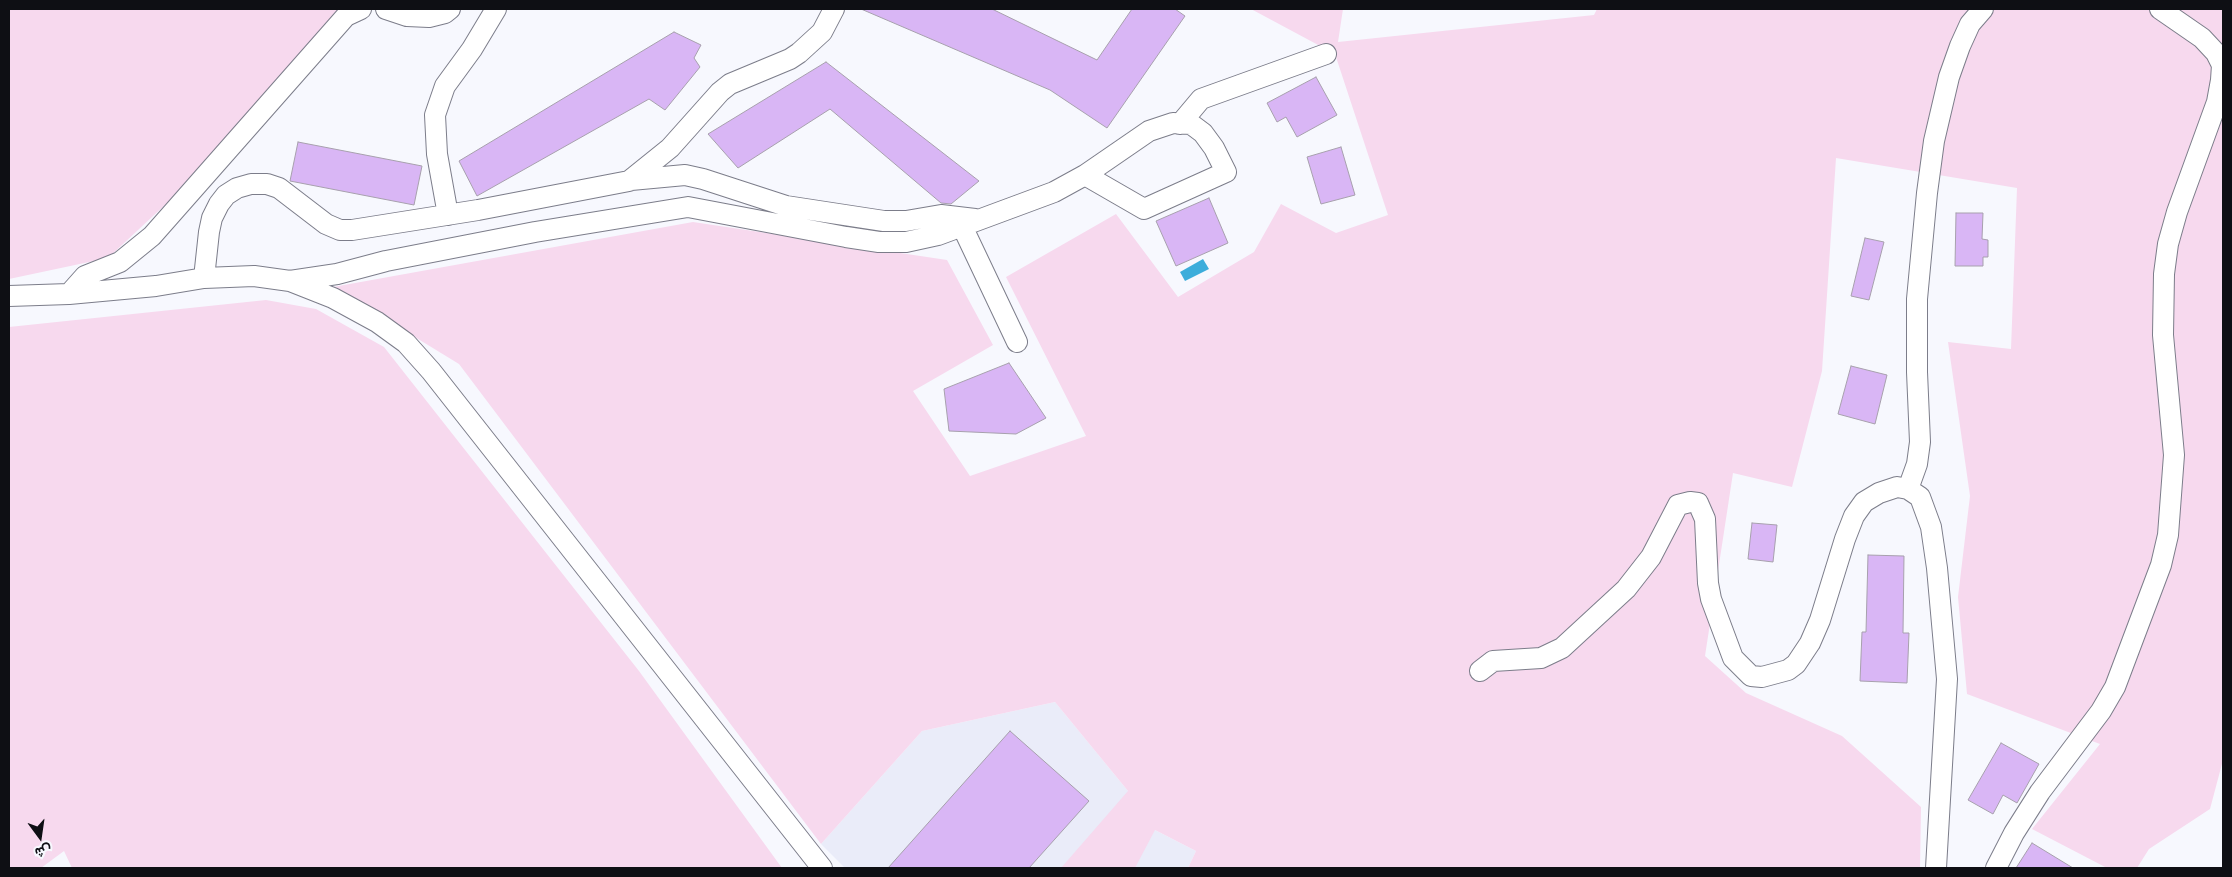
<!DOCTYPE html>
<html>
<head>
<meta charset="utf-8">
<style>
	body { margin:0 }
	#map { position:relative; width:2232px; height:877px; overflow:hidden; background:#f7f8fe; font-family:Lora,Vazirmatn,serif }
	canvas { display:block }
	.frame { position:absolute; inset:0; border:10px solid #0e0f14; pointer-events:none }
	.north { position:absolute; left:15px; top:812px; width:50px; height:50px; -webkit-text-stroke:4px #f7f8fe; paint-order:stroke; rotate:166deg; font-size:14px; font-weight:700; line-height:20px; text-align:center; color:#0e0f14 }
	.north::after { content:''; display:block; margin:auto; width:18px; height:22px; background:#0e0f14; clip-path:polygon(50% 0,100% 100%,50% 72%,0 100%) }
</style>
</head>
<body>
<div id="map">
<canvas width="2232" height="877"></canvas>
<div class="frame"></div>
<div class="north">ش</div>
</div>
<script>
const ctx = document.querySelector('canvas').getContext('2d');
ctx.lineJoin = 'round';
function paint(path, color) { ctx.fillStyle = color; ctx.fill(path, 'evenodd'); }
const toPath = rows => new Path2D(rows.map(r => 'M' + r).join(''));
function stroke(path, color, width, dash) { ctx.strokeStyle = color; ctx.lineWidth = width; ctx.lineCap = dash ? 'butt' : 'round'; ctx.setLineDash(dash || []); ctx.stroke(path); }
const built = toPath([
	[1055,702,1128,791,1155,830,1196,851,1188,868,845,868,821,844,922,731]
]);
const green = toPath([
	[9,9,346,9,268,91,167,203,108,258,9,279],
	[1251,9,1343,9,1338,42,1594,15,1597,9,2223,9,2223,760,2210,809,2149,849,2137,868,2107,868,2032,829,2100,744,1967,694,1958,597,1970,496,1948,342,2011,349,2017,188,1836,158,1822,371,1792,487,1733,473,1705,656,1746,693,1842,736,1921,807,1920,868,1188,868,1196,851,1155,830,1135,868,1061,868,1128,791,1055,702,922,731,821,844,459,364,333,287,693,222,947,260,993,345,913,391,970,476,1086,436,1006,277,1116,214,1178,297,1254,252,1281,204,1336,233,1388,215,1335,54],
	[266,300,316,309,384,347,639,671,782,868,72,868,64,851,41,868,9,868,9,327]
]);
const water = toPath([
	[1203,259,1209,269,1185,281,1180,272]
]);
const building = toPath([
	[861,9,992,9,1097,60,1132,9,1175,9,1185,16,1107,128,1050,90,861,9],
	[674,32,701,45,694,58,700,67,665,110,649,99,477,196,459,161,674,32],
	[826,62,979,181,951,204,941,203,830,109,738,168,708,134,826,62],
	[1316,77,1337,115,1297,137,1286,117,1277,122,1267,103,1316,77],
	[298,142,422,166,414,205,290,181,298,142],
	[1341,147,1355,195,1321,204,1307,157,1341,147],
	[1209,198,1228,243,1176,266,1156,221,1209,198],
	[1956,213,1983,213,1982,239,1988,240,1988,257,1983,257,1983,266,1955,266,1956,213],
	[1865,238,1884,242,1869,300,1851,296,1865,238],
	[1009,363,1046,418,1016,434,949,431,944,389,1009,363],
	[1851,366,1887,375,1875,424,1838,414,1851,366],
	[1752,523,1777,525,1773,562,1748,559,1752,523],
	[1868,555,1904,556,1903,633,1909,633,1907,683,1860,681,1862,632,1866,632,1868,555],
	[1010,731,1089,801,1029,868,888,868,1010,731],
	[2001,743,2039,764,2017,803,2003,795,1993,814,1968,800,2001,743],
	[2032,843,2073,868,2016,868,2032,843]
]);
const minor = toPath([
	[386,9,407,16,429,17,445,13,450,9],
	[1180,124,1201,99,1326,54],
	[631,180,685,175,703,179,786,206,884,221,906,221,941,215,975,219],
	[448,215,437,154,435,115,445,86,472,49,496,9],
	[962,226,1017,342],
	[204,278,209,232,212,218,219,204,226,195,237,188,251,184,267,184,279,188,326,224,340,230,352,230,478,210,629,181,670,148,720,92,730,84,790,59,799,53,822,32,834,9],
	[290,281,337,274,386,261,535,232,688,207,846,237,879,242,906,242,938,235,1054,192,1085,175,1149,131,1173,123,1191,124,1203,133,1214,148,1226,172,1144,209,1085,175],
	[69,294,85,276,120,262,152,236,346,16,361,9],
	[9,296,69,294,156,286,204,278,254,276,290,281,333,298,377,322,406,343,431,371,822,868],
	[1908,489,1917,464,1920,442,1917,372,1917,299,1927,193,1934,141,1949,77,1960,46,1970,24,1983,9],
	[1480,671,1493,661,1541,658,1562,648,1626,589,1651,557,1678,505,1690,502,1698,503,1705,519,1708,583,1711,599,1733,658,1751,676,1762,677,1788,670,1796,664,1810,643,1820,620,1845,539,1854,516,1864,502,1879,493,1897,487,1908,489,1920,497,1931,527,1937,568,1947,679,1936,868],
	[1996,868,2014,833,2040,792,2101,711,2115,687,2161,565,2168,535,2174,455,2163,335,2164,274,2168,244,2177,212,2217,102,2221,80,2222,65,2216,53,2202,38,2160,9]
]);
paint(built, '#eaecf9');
paint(green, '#f7d9ee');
paint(water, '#3caddb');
paint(building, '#d9b6f5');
stroke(building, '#a7a0ad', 1);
stroke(minor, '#7c7d8a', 22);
stroke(minor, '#fff', 20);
</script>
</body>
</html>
